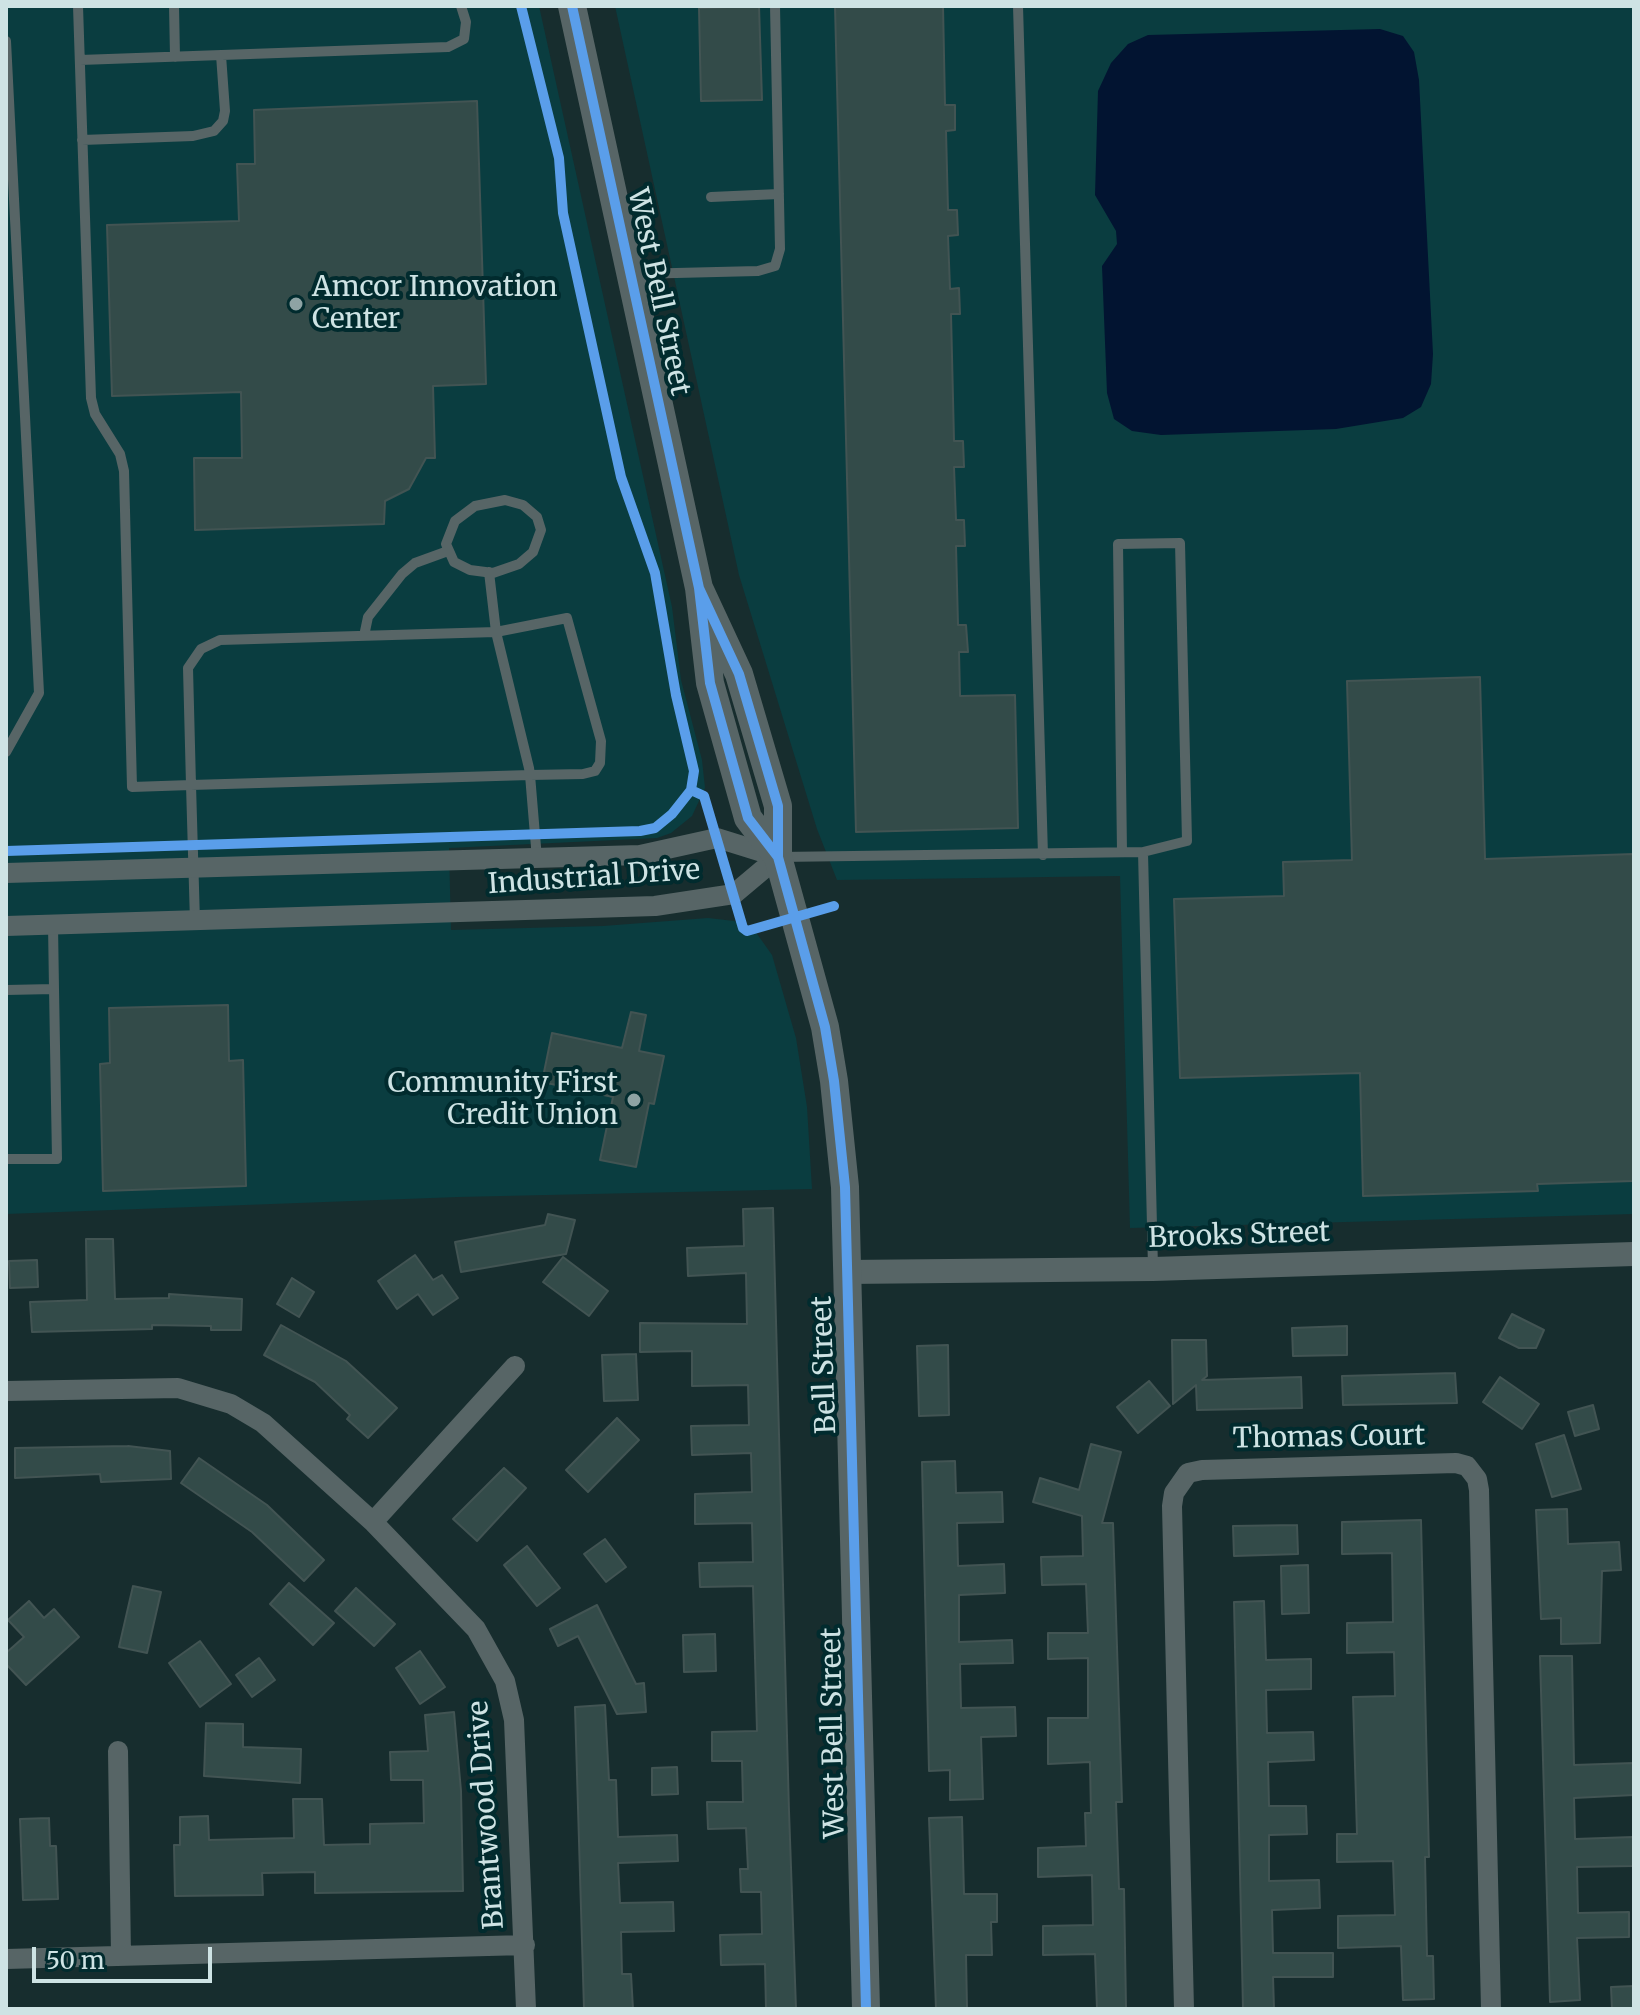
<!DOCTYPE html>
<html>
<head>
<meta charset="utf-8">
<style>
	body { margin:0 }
	#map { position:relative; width:1640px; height:2015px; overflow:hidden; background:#172d2e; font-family:Merriweather,serif }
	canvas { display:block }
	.frame { position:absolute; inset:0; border:8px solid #cee3e4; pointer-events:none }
	.scale { position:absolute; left:32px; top:1947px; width:180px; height:36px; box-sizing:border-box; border:4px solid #cee3e4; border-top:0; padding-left:10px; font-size:24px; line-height:28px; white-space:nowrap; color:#cee3e4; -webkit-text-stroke:6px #012b2e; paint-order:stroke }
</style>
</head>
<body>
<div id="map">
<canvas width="1640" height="2015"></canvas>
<div class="frame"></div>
<div class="scale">50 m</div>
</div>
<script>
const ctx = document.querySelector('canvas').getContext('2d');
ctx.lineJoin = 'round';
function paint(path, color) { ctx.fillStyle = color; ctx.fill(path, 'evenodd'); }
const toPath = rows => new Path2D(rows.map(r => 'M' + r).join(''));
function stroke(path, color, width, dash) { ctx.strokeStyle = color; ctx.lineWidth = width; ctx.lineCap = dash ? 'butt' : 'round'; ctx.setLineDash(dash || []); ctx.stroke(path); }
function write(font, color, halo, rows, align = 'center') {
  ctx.font = font + ' Merriweather,serif'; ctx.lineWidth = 8; ctx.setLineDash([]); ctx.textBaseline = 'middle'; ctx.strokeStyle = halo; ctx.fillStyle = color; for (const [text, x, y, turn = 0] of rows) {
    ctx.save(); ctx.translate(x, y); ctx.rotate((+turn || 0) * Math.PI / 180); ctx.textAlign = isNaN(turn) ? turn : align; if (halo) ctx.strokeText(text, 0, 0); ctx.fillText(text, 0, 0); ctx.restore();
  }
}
const built = toPath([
	[6,6,539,6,672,607,681,680,702,760,705,788,692,816,671,833,657,838,449,848,451,930,603,926,708,918,734,921,755,931,772,955,796,1038,807,1107,812,1189,458,1197,6,1214],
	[615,6,1634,6,1634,1214,1130,1228,1120,876,837,880,817,829,739,575]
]);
const water = toPath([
	[1380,29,1403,36,1414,52,1419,80,1433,354,1431,384,1421,407,1403,418,1336,429,1161,435,1132,431,1114,419,1107,393,1102,266,1117,244,1116,231,1095,195,1098,91,1111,63,1128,44,1148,35]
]);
const building = toPath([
	[759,6,762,100,701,101,699,8,759,6],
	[835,6,943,6,945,105,955,105,955,130,946,131,948,210,957,210,958,235,948,236,950,289,959,288,960,314,951,314,954,441,963,441,964,467,954,467,956,520,964,520,965,546,956,546,958,625,966,625,968,652,959,652,960,696,1015,695,1018,828,856,832,835,6],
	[477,101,486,384,433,386,435,458,426,458,409,489,385,501,384,524,195,530,194,458,242,458,241,392,112,396,107,225,239,221,237,164,255,164,254,110,477,101],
	[1480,677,1485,859,1634,854,1634,1181,1537,1184,1538,1191,1363,1196,1360,1073,1180,1078,1174,899,1284,896,1283,862,1352,860,1347,681,1480,677],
	[228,1005,229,1061,243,1060,246,1186,103,1191,100,1064,110,1063,109,1008,228,1005],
	[631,1012,646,1015,639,1051,664,1056,654,1104,649,1103,636,1167,600,1160,613,1097,542,1082,552,1033,622,1048,631,1012],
	[773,1208,789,1811,796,2009,766,2009,765,1964,721,1965,720,1935,762,1934,761,1892,741,1892,740,1869,748,1869,746,1828,708,1829,707,1802,743,1802,742,1761,712,1761,712,1732,757,1731,754,1621,753,1586,700,1587,699,1563,753,1562,752,1523,695,1524,695,1494,752,1492,751,1453,692,1455,691,1426,749,1425,748,1385,692,1386,692,1351,640,1352,640,1323,747,1324,746,1273,688,1276,687,1248,744,1246,743,1209,773,1208],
	[548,1214,575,1220,566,1254,461,1272,455,1242,545,1225,548,1214],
	[86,1239,113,1239,115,1299,169,1298,169,1294,242,1299,241,1330,211,1330,211,1326,152,1325,152,1329,32,1332,30,1302,87,1300,86,1239],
	[415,1255,433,1280,442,1275,458,1298,433,1315,418,1294,397,1309,378,1281,415,1255],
	[563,1257,608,1291,589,1316,543,1282,563,1257],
	[37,1260,38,1287,10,1288,9,1261,37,1260],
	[292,1278,314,1292,299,1317,277,1304,292,1278],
	[1512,1314,1544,1330,1536,1348,1519,1348,1499,1338,1512,1314],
	[281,1325,346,1361,397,1408,368,1438,347,1419,350,1415,315,1382,264,1355,281,1325],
	[1347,1326,1347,1355,1293,1356,1292,1328,1347,1326],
	[1172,1340,1206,1340,1207,1376,1202,1380,1301,1377,1302,1408,1197,1410,1196,1385,1173,1404,1172,1340],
	[948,1345,949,1415,919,1416,917,1346,948,1345],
	[636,1354,638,1400,604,1401,602,1355,636,1354],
	[1455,1373,1457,1403,1343,1405,1342,1376,1455,1373],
	[1500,1377,1539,1404,1522,1429,1483,1402,1500,1377],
	[1149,1381,1170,1406,1138,1433,1117,1407,1149,1381],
	[1593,1405,1599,1429,1575,1436,1568,1412,1593,1405],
	[617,1418,639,1440,588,1492,566,1470,617,1418],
	[1564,1435,1581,1489,1552,1497,1536,1444,1564,1435],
	[1091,1444,1121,1452,1102,1523,1113,1523,1122,1802,1116,1802,1119,1889,1124,1889,1126,2008,1097,2009,1095,1954,1043,1955,1043,1926,1093,1925,1092,1875,1038,1877,1038,1848,1086,1846,1085,1813,1091,1813,1090,1762,1048,1764,1048,1718,1088,1718,1088,1658,1048,1659,1048,1633,1088,1633,1086,1584,1042,1585,1041,1557,1083,1556,1082,1516,1033,1502,1040,1478,1079,1490,1091,1444],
	[128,1446,170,1451,171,1479,101,1482,100,1474,15,1478,15,1448,128,1446],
	[199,1458,267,1505,324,1560,304,1581,252,1532,181,1483,199,1458],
	[955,1461,956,1493,1002,1492,1003,1522,957,1523,958,1566,1004,1564,1005,1593,959,1595,959,1642,1012,1640,1013,1663,960,1664,961,1708,1015,1707,1016,1736,981,1737,983,1799,950,1800,950,1770,929,1771,922,1462,955,1461],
	[504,1468,526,1488,477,1541,453,1519,504,1468],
	[1567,1509,1568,1544,1619,1542,1621,1570,1602,1571,1600,1643,1561,1644,1561,1618,1541,1619,1536,1510,1567,1509],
	[1421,1520,1429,1857,1425,1857,1427,1956,1433,1956,1434,1999,1403,2000,1401,1946,1338,1948,1338,1916,1395,1915,1393,1861,1337,1862,1337,1834,1357,1834,1353,1697,1395,1696,1394,1652,1347,1653,1347,1623,1393,1622,1392,1553,1342,1554,1342,1522,1421,1520],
	[1297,1525,1298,1554,1234,1556,1233,1526,1297,1525],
	[605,1539,626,1567,606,1582,584,1554,605,1539],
	[527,1546,560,1588,537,1606,504,1565,527,1546],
	[1308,1565,1309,1613,1282,1614,1281,1566,1308,1565],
	[289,1583,334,1623,313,1645,270,1604,289,1583],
	[133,1586,161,1592,147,1653,119,1647,133,1586],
	[356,1588,395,1624,374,1646,335,1611,356,1588],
	[29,1601,44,1618,54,1609,79,1637,26,1685,6,1664,6,1653,24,1637,8,1620,29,1601],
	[1264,1601,1266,1660,1311,1659,1311,1689,1266,1690,1267,1733,1313,1732,1314,1760,1268,1762,1269,1806,1306,1806,1307,1834,1269,1835,1269,1881,1319,1880,1320,1908,1272,1910,1273,1953,1333,1953,1333,1977,1273,1977,1274,2009,1243,2009,1234,1602,1264,1601],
	[597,1605,636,1684,644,1683,646,1712,617,1714,578,1636,558,1646,550,1629,597,1605],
	[715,1634,716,1671,684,1672,683,1635,715,1634],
	[200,1641,231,1684,200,1707,169,1663,200,1641],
	[420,1651,445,1687,420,1704,396,1668,420,1651],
	[1540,1656,1572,1656,1574,1765,1634,1763,1634,1795,1574,1798,1575,1839,1633,1837,1634,1860,1634,1866,1577,1867,1578,1913,1629,1912,1629,1937,1577,1938,1580,2000,1550,2002,1540,1656],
	[259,1658,275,1680,252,1697,236,1675,259,1658],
	[605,1705,609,1780,616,1780,618,1837,677,1835,678,1861,618,1863,620,1903,673,1902,674,1931,621,1932,622,1974,631,1974,633,2009,584,2009,575,1707,605,1705],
	[454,1712,461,1791,463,1891,315,1893,315,1872,262,1873,263,1895,175,1896,174,1845,180,1845,180,1817,208,1816,209,1840,294,1838,293,1799,322,1799,324,1845,370,1844,370,1824,424,1823,423,1780,391,1780,390,1752,428,1751,425,1715,454,1712],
	[206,1723,243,1724,243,1747,301,1749,300,1783,204,1776,206,1723],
	[677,1767,678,1794,652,1795,652,1768,677,1767],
	[962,1817,964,1894,997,1894,997,1922,991,1922,992,1955,966,1955,967,2009,936,2009,929,1818,962,1817],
	[49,1818,50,1846,56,1846,58,1899,23,1900,20,1819,49,1818],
	[1634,1986,1634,2009,1612,2009,1611,1987,1634,1986]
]);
const service = toPath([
	[78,6,91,398,95,414,120,454,124,471,132,787,191,785,195,922],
	[174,6,175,57],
	[1018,6,1043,855],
	[6,41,39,693,6,752],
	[80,60,448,47,464,39,466,22,461,6],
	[82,140,193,136,214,131,223,121,225,111,221,55],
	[711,197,779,194],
	[635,274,758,271,775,266,780,249,775,6],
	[505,500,523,505,537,517,541,530,533,552,519,564,493,573,470,570,454,562,446,544,455,521,475,506,505,500],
	[489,572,496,632,567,618,601,741,600,763,595,771,583,774,530,775,191,785,188,668,201,649,220,640,496,632,529,768,530,775,537,859],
	[364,636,368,617,402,574,415,563,448,551],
	[1122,852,1118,544,1180,543,1187,841,1143,852],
	[780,857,1143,852,1153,1268],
	[53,925,54,989],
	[6,990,54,989,57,1159,6,1159]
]);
const minor = toPath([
	[6,873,640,855,717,838,778,857],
	[6,926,655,906,734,894,778,857],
	[6,1391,178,1388,231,1404,263,1423,373,1522,476,1629,505,1681,514,1720,526,2009],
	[373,1522,515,1366],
	[118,1751,121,1956],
	[6,1959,525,1945],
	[1184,2009,1172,1506,1174,1493,1188,1473,1202,1470,1456,1463,1467,1466,1477,1479,1479,1490,1491,2009]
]);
const tertiary = toPath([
	[846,1272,1153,1269,1634,1254]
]);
const secondary = toPath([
	[572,6,699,588,710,683,748,818,778,857],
	[699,588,739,674,778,806,778,857,825,1027,834,1081,845,1187,866,2009]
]);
const cycleway = toPath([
	[521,6,559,158,563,213,621,477,655,573,676,695,694,771,691,790],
	[572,6,699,588,710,683,748,818,778,857],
	[699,588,739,674,778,806,778,857,825,1027,834,1081,845,1187,866,2009],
	[6,851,640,831,655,828,672,814,691,790,704,796,743,928,747,931,834,906]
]);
const markers = [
	[296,304,8,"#8ea3a4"],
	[634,1100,8,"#8ea3a4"]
];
const poiNames = [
	["Amcor Innovation",312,288],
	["Center",312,320],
	["Community First",618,1084,"right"],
	["Credit Union",618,1116,"right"]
];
const streetNames = [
	["West Bell Street",658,292,78],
	["Industrial Drive",594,878,-4],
	["Brooks Street",1239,1236,-2],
	["Bell Street",825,1365,-92],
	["Thomas Court",1329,1438,-1],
	["West Bell Street",834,1733,-91],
	["Brantwood Drive",487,1815,-94]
];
paint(built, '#0a3d40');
paint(water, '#021431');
paint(building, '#334b49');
stroke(building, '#425453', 2);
stroke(service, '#576566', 10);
stroke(minor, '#576566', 20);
stroke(tertiary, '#576566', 24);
stroke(secondary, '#576566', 28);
stroke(cycleway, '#5a9eea', 10);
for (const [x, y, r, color] of markers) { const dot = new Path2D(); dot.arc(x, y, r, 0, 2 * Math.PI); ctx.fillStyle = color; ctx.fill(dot); stroke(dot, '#012b2e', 3); }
write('28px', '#cee3e4', '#012b2e', poiNames, 'left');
write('28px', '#cee3e4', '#012b2e', streetNames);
</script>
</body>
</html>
